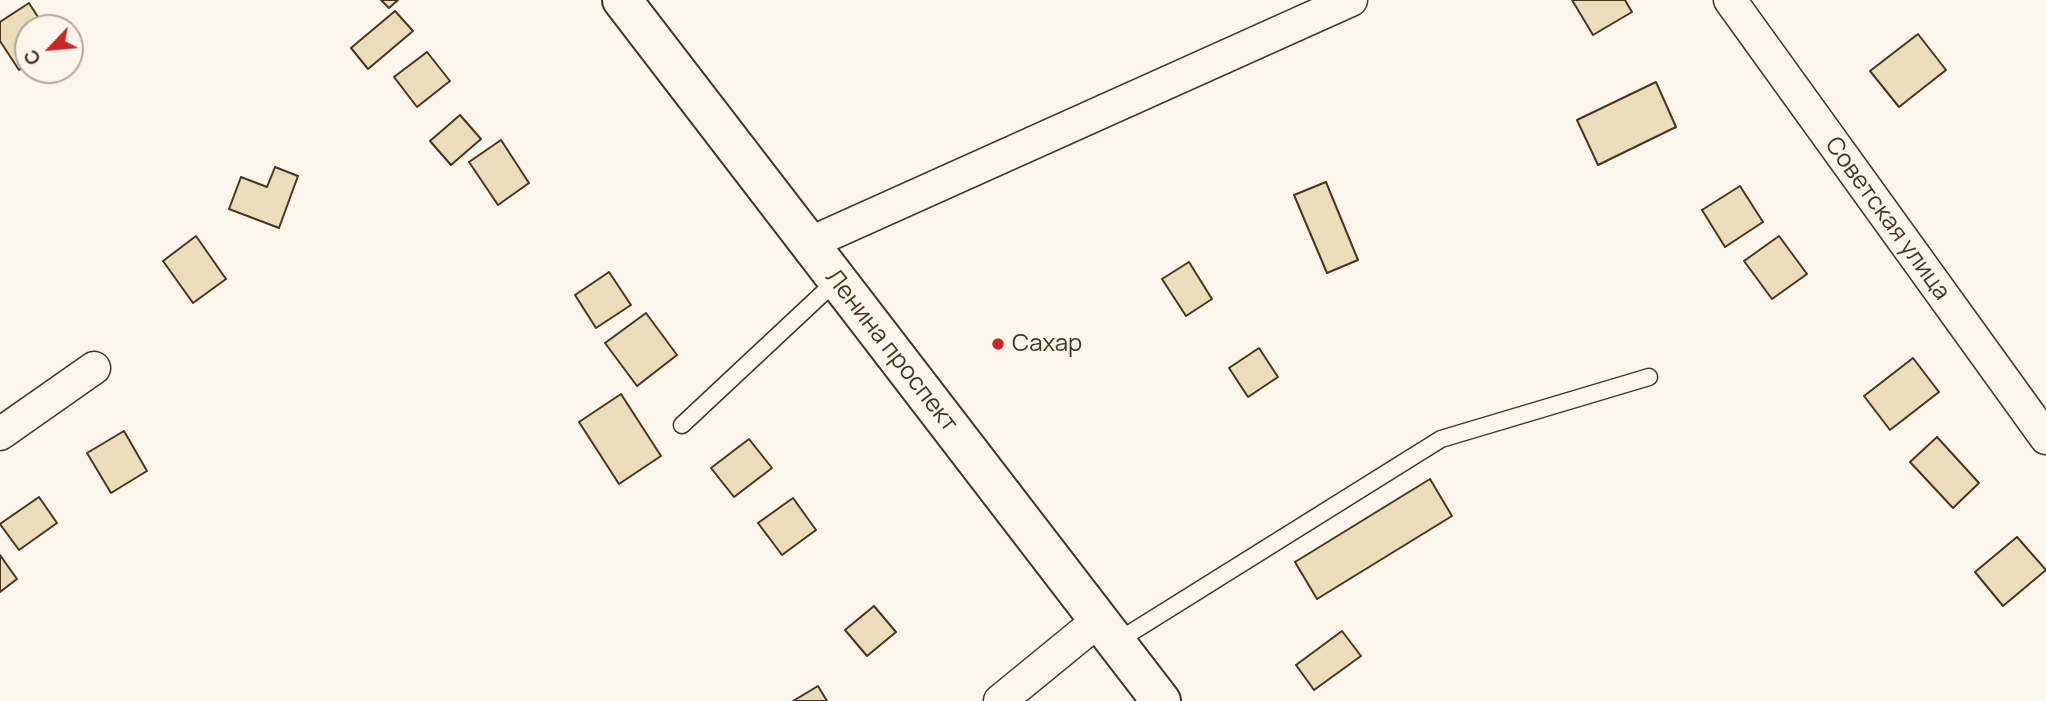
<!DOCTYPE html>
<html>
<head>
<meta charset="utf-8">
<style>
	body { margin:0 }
	#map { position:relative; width:2046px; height:701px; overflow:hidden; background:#fbf6e9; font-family:Manrope,sans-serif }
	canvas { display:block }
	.north { position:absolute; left:14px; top:14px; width:70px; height:70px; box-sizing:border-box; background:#fbf6e9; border:2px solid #b4a999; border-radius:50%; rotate:244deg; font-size:19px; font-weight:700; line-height:28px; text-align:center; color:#4a3520 }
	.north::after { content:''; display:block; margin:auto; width:24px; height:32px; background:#c62828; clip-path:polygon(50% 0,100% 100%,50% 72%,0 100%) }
</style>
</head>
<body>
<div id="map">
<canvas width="2046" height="701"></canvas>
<div class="north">С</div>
</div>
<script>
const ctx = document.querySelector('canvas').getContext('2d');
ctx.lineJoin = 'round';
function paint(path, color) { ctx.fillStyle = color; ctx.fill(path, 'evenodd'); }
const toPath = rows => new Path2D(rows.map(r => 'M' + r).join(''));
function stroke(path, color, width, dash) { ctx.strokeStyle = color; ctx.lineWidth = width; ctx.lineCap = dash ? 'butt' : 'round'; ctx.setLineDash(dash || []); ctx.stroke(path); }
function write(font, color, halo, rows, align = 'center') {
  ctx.font = font + ' Manrope,sans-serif'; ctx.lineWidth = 5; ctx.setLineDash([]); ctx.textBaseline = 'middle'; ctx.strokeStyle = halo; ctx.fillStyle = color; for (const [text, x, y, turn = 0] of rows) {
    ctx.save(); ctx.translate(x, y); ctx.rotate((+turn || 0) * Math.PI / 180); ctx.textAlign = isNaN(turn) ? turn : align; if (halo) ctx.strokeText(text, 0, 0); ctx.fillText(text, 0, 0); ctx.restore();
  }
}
const building = toPath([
	[381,0,398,0,389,8,381,0],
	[1572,0,1625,0,1632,12,1593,35,1572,0],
	[29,3,45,28,28,28,28,64,19,70,0,41,0,22,29,3],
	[395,11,413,31,368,69,351,48,395,11],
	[1918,34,1946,70,1899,107,1870,71,1918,34],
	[427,52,450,81,417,107,394,77,427,52],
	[1656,82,1676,127,1598,165,1577,120,1656,82],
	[460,115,481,139,451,165,430,141,460,115],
	[501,140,529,183,498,205,469,162,501,140],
	[275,167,298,176,279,228,229,209,241,177,267,187,275,167],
	[1326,182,1358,260,1327,273,1294,195,1326,182],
	[1740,186,1763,222,1725,247,1702,210,1740,186],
	[196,236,226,279,193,303,163,261,196,236],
	[1779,236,1807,274,1772,299,1744,261,1779,236],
	[1189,262,1212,299,1186,316,1162,279,1189,262],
	[609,272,631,305,596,328,575,295,609,272],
	[646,313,677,355,637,386,605,343,646,313],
	[1259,348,1278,377,1248,397,1229,368,1259,348],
	[1913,358,1939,392,1890,430,1864,396,1913,358],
	[621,394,661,456,619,484,579,422,621,394],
	[124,431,147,471,111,493,87,453,124,431],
	[1937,437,1979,483,1953,508,1910,462,1937,437],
	[749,439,772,468,734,497,711,468,749,439],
	[1430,479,1452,516,1317,599,1295,562,1430,479],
	[39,497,57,523,19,550,0,524,39,497],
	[793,498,816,530,782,555,758,523,793,498],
	[2017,537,2046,570,2003,606,1975,572,2017,537],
	[0,555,17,579,0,592,0,555],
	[874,606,896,632,867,656,845,630,874,606],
	[1342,631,1361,656,1314,690,1296,665,1342,631],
	[818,686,827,701,793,701,818,686]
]);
const service = toPath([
	[682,425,836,281],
	[1116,642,1441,439,1649,377]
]);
const minor = toPath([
	[1730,0,2046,438],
	[808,244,1351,0],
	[0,434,94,368],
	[1000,701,1099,620]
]);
const primary = toPath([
	[622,0,1161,701]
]);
const markers = [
	[998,344,7,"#c62828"]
];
const streetNames = [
	["Советская улица",1887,219,54],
	["Ленина проспект",891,351,52]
];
const poiNames = [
	["Сахар",1012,344]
];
paint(building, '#ecdcbc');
stroke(building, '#4a3520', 2);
stroke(service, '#4a3520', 19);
stroke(minor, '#4a3520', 35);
stroke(primary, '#4a3520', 42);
stroke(service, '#fbf6e9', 16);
stroke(minor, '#fbf6e9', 32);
stroke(primary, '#fbf6e9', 38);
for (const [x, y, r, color] of markers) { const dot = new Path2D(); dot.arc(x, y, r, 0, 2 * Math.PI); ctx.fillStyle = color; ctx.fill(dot); stroke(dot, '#fbf6e9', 2.5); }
write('24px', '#4a3520', '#fbf6e9', streetNames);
write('24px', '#4a3520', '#fbf6e9', poiNames, 'left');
</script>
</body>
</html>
